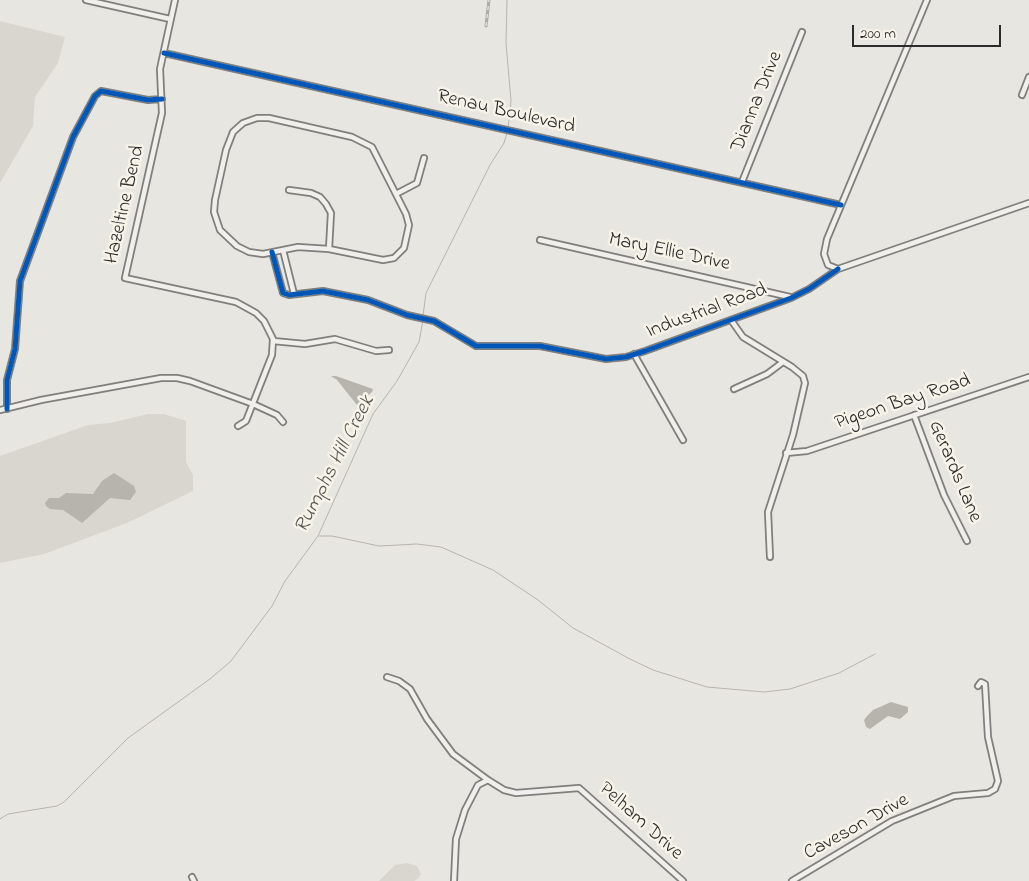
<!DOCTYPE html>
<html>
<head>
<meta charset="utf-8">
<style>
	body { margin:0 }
	#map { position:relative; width:1029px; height:881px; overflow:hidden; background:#e8e6e0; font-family:"Indie Flower",sans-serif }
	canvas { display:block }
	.scale { position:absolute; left:852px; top:25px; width:149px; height:22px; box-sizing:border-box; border:2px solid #2b2b2b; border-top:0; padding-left:6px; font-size:15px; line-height:18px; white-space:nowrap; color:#2b2b2b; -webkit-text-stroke:4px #f7f3e8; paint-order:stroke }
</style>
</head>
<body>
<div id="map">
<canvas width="1029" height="881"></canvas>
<div class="scale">200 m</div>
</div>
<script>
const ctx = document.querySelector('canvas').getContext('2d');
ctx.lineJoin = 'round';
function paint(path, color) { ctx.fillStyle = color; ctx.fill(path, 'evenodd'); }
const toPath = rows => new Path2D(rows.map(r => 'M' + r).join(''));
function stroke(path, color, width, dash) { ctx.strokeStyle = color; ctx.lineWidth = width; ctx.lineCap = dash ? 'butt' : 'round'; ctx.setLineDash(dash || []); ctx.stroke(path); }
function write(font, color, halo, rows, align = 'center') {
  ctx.font = font + ' "Indie Flower",sans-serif'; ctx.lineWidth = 5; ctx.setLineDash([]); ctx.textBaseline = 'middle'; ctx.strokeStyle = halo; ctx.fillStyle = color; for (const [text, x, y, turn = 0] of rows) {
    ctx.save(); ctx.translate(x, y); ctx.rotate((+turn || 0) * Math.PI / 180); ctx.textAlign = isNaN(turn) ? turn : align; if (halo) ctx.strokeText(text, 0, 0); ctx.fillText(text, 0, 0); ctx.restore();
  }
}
const green = toPath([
	[0,21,65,37,58,63,35,97,33,126,0,183],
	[148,414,164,414,186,421,186,462,193,475,193,491,127,523,44,554,0,563,0,456,88,425,110,423],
	[407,863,417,866,421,874,418,879,414,881,379,881,395,865]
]);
const water = toPath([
	[331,376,336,376,373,389,372,392,357,405,337,380],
	[114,473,134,486,136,492,130,500,110,498,82,523,63,510,50,509,46,506,45,503,49,498,59,498,66,493,93,494,102,481],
	[891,702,908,707,908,712,900,719,888,716,870,729,866,727,864,720,867,716,873,710]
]);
const stream = toPath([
	[507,0,506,43,511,101,508,129],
	[423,316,426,293,490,165,504,143,507,133],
	[319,536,332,536,379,546,417,544,441,547,493,570,538,600,573,628,630,659,653,670,707,687,764,692,790,689,839,673,875,654],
	[0,819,8,814,57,806,64,802,128,738,210,679,231,661,272,606,285,581,318,536,373,414,397,381,419,342,423,320]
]);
const street = toPath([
	[86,0,170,19],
	[175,0,160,69,162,113,125,278,236,302,256,313,264,321,273,339,272,355,246,421,238,426],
	[927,0,827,239,824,254,828,265,838,269,1029,203],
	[164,53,841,205],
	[1022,95,1029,77],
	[257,118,269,118,352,137,372,147,406,214,409,225,404,248,394,258,383,260,329,249,298,247,263,254,249,252,237,246,220,230,214,212,215,200,226,150,233,132,243,123,257,118],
	[742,182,802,32],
	[289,190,311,193,320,197,326,204,331,213,329,249],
	[396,194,417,183,424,158],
	[540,240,790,297],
	[283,250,294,294],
	[272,252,283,293,289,295,323,291,368,300,407,315,434,321,476,346,540,346,606,359,626,357,645,351,791,298,809,289,838,269],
	[731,320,743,337,792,367,803,376,805,383,793,435,768,512,770,557],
	[273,341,305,344,335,339,376,351,389,350],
	[634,354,683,440],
	[734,389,767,374,783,362],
	[7,409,7,380,15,349,20,281,73,137,95,96,101,91,148,100,162,99],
	[0,410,41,400,161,378,177,378,190,381,253,404,277,415,283,422],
	[914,415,944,495,967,541],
	[786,453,807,451,1029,377],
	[387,677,399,681,410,689,427,719,453,754,488,780,504,790,516,793,579,788,683,881],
	[192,877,194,881],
	[454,881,456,839,465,810,478,785,488,780],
	[792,881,892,821,954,796,988,793,995,789,998,781,988,737,985,684,981,682,978,686]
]);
const rail = toPath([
	[486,26,489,0]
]);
const cycleway = toPath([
	[164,53,841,205],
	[272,252,283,293,289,295,323,291,368,300,407,315,434,321,476,346,540,346,606,359,626,357,645,351,791,298,809,289,838,269],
	[7,409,7,380,15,349,20,281,73,137,95,96,101,91,148,100,162,99]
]);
const streetNames = [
	["Dianna Drive",758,102,-68],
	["Renau Boulevard",506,113,13],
	["Hazeltine Bend",126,205,-77],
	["Mary Ellie Drive",669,253,12],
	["Industrial Road",707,312,-20],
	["Pigeon Bay Road",903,403,-18],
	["Gerards Lane",954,472,67],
	["Pelham Drive",640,822,42],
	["Caveson Drive",857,828,-29]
];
const waterNames = [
	["Rumphs Hill Creek",336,465,-63]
];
paint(green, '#d8d6ce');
paint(water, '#b7b4ae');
stroke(stream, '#b7b4ae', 1);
stroke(street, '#807f7c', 8);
stroke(street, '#f0efeb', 4.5);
stroke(rail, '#acaba9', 3);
stroke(rail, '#f7f3e8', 1, [4]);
stroke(cycleway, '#0057b8', 5);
write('20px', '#2b2b2b', '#f7f3e8', streetNames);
write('italic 21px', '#555451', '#f7f3e8', waterNames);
</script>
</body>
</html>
